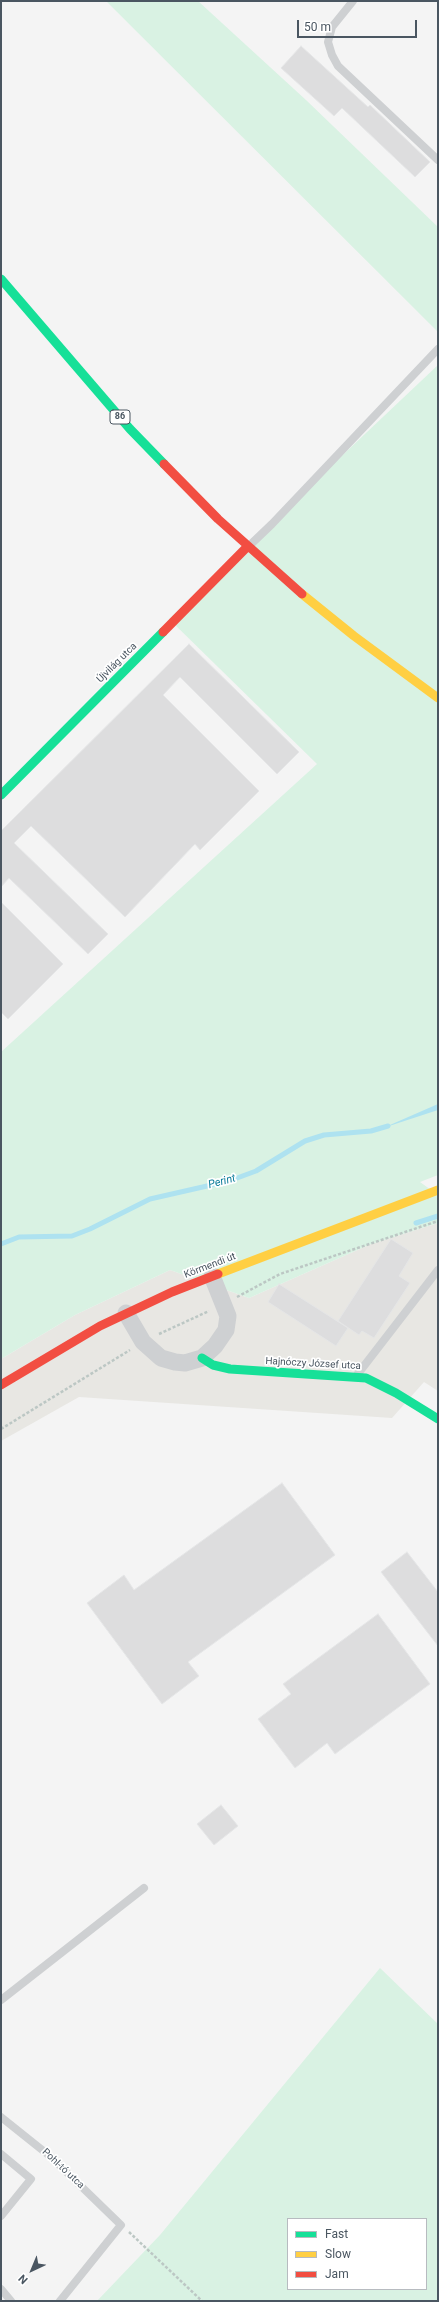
<!DOCTYPE html>
<html>
<head>
<meta charset="utf-8">
<style>
	body { margin:0 }
	#map { position:relative; width:439px; height:2302px; overflow:hidden; background:#f4f4f4; font-family:Roboto,sans-serif }
	canvas { display:block }
	.frame { position:absolute; inset:0; border:2px solid #4a5661; pointer-events:none }
	.legend { position:absolute; left:287px; top:2218px; width:140px; height:72px; box-sizing:border-box; background:#fff; border:1px solid #b7bbc0; margin:0; padding:5px 7px; list-style:none; font-size:12px; color:#4a5661 }
	.legend li { display:flex; align-items:center; gap:8px; height:20px }
	.legend b { width:20px; border:1px solid #b7bbc0 }
	.north { position:absolute; left:12px; top:2250px; width:40px; height:40px; -webkit-text-stroke:3px #fff; paint-order:stroke; rotate:224deg; font-size:11px; font-weight:700; line-height:16px; text-align:center; color:#4a5661 }
	.north::after { content:''; display:block; margin:auto; width:14px; height:18px; background:#4a5661; clip-path:polygon(50% 0,100% 100%,50% 72%,0 100%) }
	.scale { position:absolute; left:297px; top:20px; width:120px; height:18px; box-sizing:border-box; border:2px solid #4a5661; border-top:0; padding-left:5px; font-size:12px; line-height:14px; white-space:nowrap; color:#4a5661; -webkit-text-stroke:3px #fff; paint-order:stroke }
</style>
</head>
<body>
<div id="map">
<canvas width="439" height="2302"></canvas>
<div class="frame"></div>
<ul class="legend">
<li><b style="height:5px;background:#16e098"></b>Fast</li>
<li><b style="height:5px;background:#ffcf43"></b>Slow</li>
<li><b style="height:5px;background:#f24e42"></b>Jam</li>
</ul>
<div class="north">N</div>
<div class="scale">50 m</div>
</div>
<script>
const ctx = document.querySelector('canvas').getContext('2d');
ctx.lineJoin = 'round';
function paint(path, color) { ctx.fillStyle = color; ctx.fill(path, 'evenodd'); }
const toPath = rows => new Path2D(rows.map(r => 'M' + r).join(''));
function stroke(path, color, width, dash) { ctx.strokeStyle = color; ctx.lineWidth = width; ctx.lineCap = dash ? 'butt' : 'round'; ctx.setLineDash(dash || []); ctx.stroke(path); }
function write(font, color, halo, rows, align = 'center') {
  ctx.font = font + ' Roboto,sans-serif'; ctx.lineWidth = 3.5; ctx.setLineDash([]); ctx.textBaseline = 'middle'; ctx.strokeStyle = halo; ctx.fillStyle = color; for (const [text, x, y, turn = 0] of rows) {
    ctx.save(); ctx.translate(x, y); ctx.rotate((+turn || 0) * Math.PI / 180); ctx.textAlign = isNaN(turn) ? turn : align; if (halo) ctx.strokeText(text, 0, 0); ctx.fillText(text, 0, 0); ctx.restore();
  }
}
const commercial = toPath([
	[438,1223,438,1391,424,1382,392,1418,79,1397,1,1441,1,1359,75,1315,170,1270,249,1298,371,1244]
]);
const green = toPath([
	[106,1,198,1,306,100,438,227,438,332],
	[438,365,438,1175,420,1182,438,1195,438,1223,371,1244,249,1298,170,1270,75,1315,1,1359,1,1052,317,764,169,619],
	[380,1968,438,2024,438,2301,97,2301,160,2235],
	[288,2219,426,2219,426,2289,288,2289]
]);
const water = toPath([
	[438,1104,438,1110,383,1128]
]);
const stream = toPath([
	[416,1223,438,1216],
	[1,1244,19,1237,72,1236,90,1229,150,1199,229,1181,256,1171,305,1141,324,1135,371,1131,388,1126]
]);
const building = toPath([
	[301,46,368,107,370,105,430,162,415,177,342,108,334,116,281,68,301,46],
	[189,644,299,752,277,774,180,677,163,695,259,791,200,850,195,844,125,917,31,826,14,843,108,934,88,954,9,878,1,887,1,831,189,644],
	[1,902,63,964,8,1019,1,1012,1,902],
	[391,1239,413,1253,399,1276,410,1283,374,1338,362,1331,359,1335,338,1321,391,1239],
	[279,1284,348,1328,336,1346,268,1302,279,1284],
	[282,1483,335,1555,188,1662,199,1676,162,1704,87,1603,124,1575,134,1590,282,1483],
	[407,1552,438,1592,438,1646,381,1572,407,1552],
	[378,1614,430,1684,335,1754,327,1743,295,1768,258,1719,291,1694,283,1684,378,1614],
	[221,1805,238,1826,214,1845,197,1824,221,1805]
]);
const path = toPath([
	[237,1297,280,1274,438,1221],
	[159,1334,209,1311],
	[1,1429,130,1350],
	[129,2232,202,2301]
]);
const lane = toPath([
	[353,1,332,27,328,42,332,55,338,66,438,160],
	[249,546,272,524,438,349],
	[357,1375,438,1270],
	[1,2000,144,1888],
	[1,2117,51,2157,121,2225,60,2301],
	[1,2154,31,2179,1,2216],
	[1,2289,11,2301]
]);
const street = toPath([
	[126,1313,143,1342,161,1358,175,1362,185,1363,202,1358,215,1346,226,1330,228,1316,212,1276]
]);
const fast = toPath([
	[1,279,130,429,164,464],
	[1,795,163,632],
	[202,1358,213,1365,230,1369,366,1378,396,1393,438,1419]
]);
const slow = toPath([
	[302,594,354,636,438,698],
	[218,1274,438,1190]
]);
const jam = toPath([
	[164,464,218,519,302,594],
	[163,632,248,546],
	[1,1385,100,1326,172,1292,218,1274]
]);
const shields = [
	[120,417,20]
];
const shieldNames = [
	["86",120,417]
];
const streetNames = [
	["Újvilág utca",117,663,-45],
	["Körmendi út",210,1266,-21],
	["Hajnóczy József utca",313,1364,3],
	["Pohl-tó utca",63,2169,43]
];
const waterNames = [
	["Perint",222,1182,-15]
];
paint(commercial, '#e8e7e3');
paint(green, '#d9f2e3');
paint(water, '#aee2f0');
stroke(stream, '#aee2f0', 5);
paint(building, '#ddddde');
stroke(building, '#e5e6e7', 1);
stroke(path, '#bcc7c4', 2.5, [3, 2]);
stroke(lane, '#ced0d2', 8);
stroke(street, '#ced0d2', 17);
stroke(fast, '#16e098', 9);
stroke(slow, '#ffcf43', 9);
stroke(jam, '#f24e42', 9);
for (const [x, y, w] of shields) { const box = new Path2D(); box.roundRect(x - w / 2, y - 7, w, 14, 3); ctx.fillStyle = '#fff'; ctx.fill(box); stroke(box, '#4a5661', 1); }
write('bold 9px', '#4a5661', null, shieldNames);
write('10px', '#4a5661', '#fff', streetNames);
write('italic 11px', '#0c7c9b', '#fff', waterNames);
</script>
</body>
</html>
